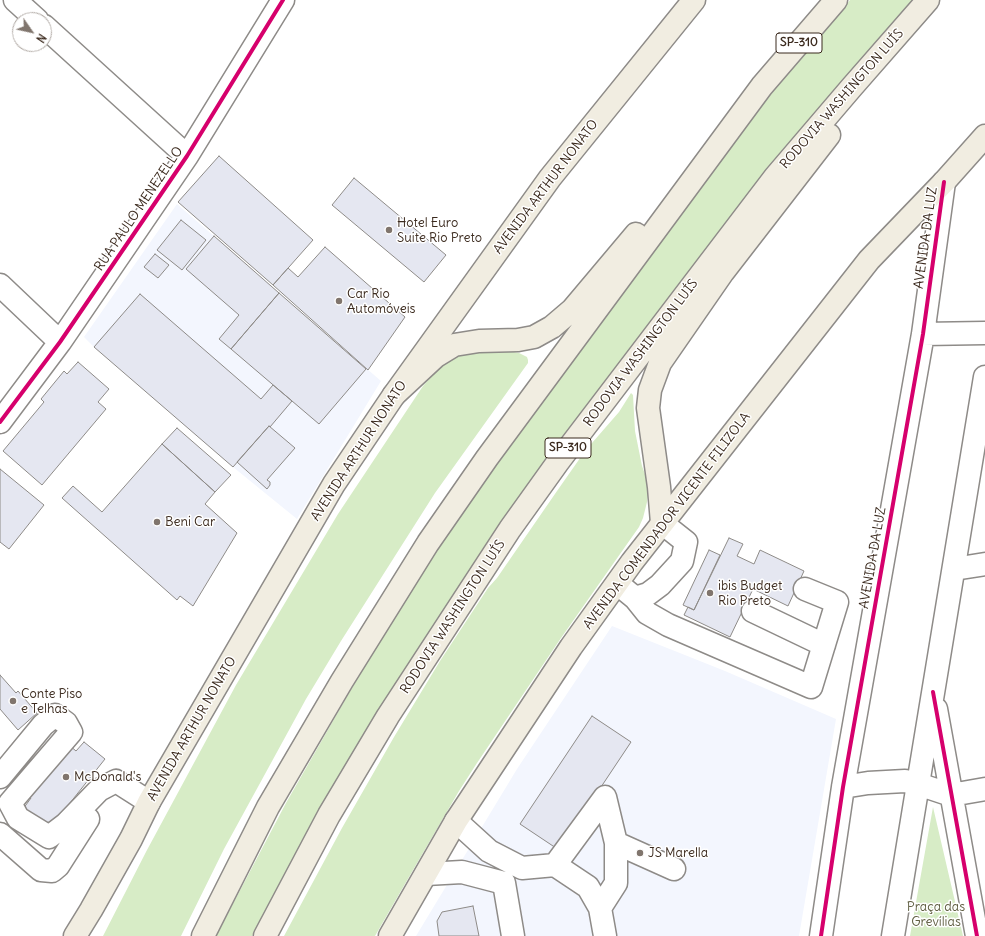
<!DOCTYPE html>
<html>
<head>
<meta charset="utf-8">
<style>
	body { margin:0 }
	#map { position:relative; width:985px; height:936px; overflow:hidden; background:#fff; font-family:Delius,sans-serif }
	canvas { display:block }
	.north { position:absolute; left:12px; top:12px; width:40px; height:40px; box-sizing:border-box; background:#fff; border:1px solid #b1aaa5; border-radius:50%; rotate:124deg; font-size:11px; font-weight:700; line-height:16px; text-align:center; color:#3b2a1e }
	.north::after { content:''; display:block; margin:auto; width:14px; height:18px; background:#80756d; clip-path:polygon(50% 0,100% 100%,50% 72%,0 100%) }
</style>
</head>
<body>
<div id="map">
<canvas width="985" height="936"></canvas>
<div class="north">N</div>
</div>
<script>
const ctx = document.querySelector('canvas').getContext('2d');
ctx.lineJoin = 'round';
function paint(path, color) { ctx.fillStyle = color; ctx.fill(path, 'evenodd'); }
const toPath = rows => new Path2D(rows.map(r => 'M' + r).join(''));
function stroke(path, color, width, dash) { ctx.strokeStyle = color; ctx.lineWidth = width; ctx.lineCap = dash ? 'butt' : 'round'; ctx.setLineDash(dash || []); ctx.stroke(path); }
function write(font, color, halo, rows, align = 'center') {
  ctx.font = font + ' Delius,sans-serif'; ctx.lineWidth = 3; ctx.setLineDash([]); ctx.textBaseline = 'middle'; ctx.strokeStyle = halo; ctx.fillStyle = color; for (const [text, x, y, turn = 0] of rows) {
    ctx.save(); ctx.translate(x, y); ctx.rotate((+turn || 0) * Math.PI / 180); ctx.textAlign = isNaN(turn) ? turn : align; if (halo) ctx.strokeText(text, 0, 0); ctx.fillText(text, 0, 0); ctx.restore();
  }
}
const built = toPath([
	[177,204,381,381,297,519,233,467,94,347,84,337],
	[612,626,725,671,836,719,799,936,416,936,517,769]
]);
const green = toPath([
	[850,0,915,0,612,375,518,498,449,603,314,820,252,936,216,936,286,803,353,686,417,581,487,475,692,197,771,94],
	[474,350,508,351,519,353,527,357,528,360,528,363,435,493,341,641,306,699,224,849,181,936,103,936,147,850,236,685,338,514,423,386,439,368,451,360,464,353],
	[631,393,633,395,635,431,642,466,646,477,649,488,647,502,643,518,639,527,561,638,477,763,459,791,409,877,375,936,284,936,342,828,394,737,440,661,488,588,497,578,557,491,585,451,619,412],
	[933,807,963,936,910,936]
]);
const building = toPath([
	[219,156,313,240,273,285,178,202,219,156],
	[354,178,446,255,424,282,332,205,354,178],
	[181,220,206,240,182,270,157,250,181,220],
	[214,236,279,293,231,349,219,339,239,315,186,269,214,236],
	[325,247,405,317,368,370,273,285,288,268,298,277,325,247],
	[155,254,169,265,158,278,144,267,155,254],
	[279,293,366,369,319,424,231,349,279,293],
	[140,294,261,399,273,385,292,401,270,427,269,426,233,467,94,347,140,294],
	[78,362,109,389,98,402,106,409,42,485,3,451,44,402,41,399,64,371,67,374,78,362],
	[269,426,295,448,267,480,270,482,270,485,267,489,237,462,269,426],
	[177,428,231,475,215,492,162,444,177,428],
	[162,444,215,492,205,504,237,533,193,606,180,596,177,600,62,498,73,486,102,512,162,444],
	[0,469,44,505,9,549,0,542,0,469],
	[729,538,743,544,737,556,754,564,760,550,804,571,788,606,753,589,730,637,684,615,688,607,694,610,729,538],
	[709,550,720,555,694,610,683,605,709,550],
	[0,675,16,693,18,691,37,713,18,730,0,709,0,675],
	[592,716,631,742,559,850,520,824,592,716],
	[84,742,105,759,58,818,46,827,23,809,31,798,27,795,69,745,76,751,84,742],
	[473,906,479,936,439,936,437,921,442,912,473,906]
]);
const minor = toPath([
	[15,0,37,20],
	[44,26,187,156],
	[0,285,60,342],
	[923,334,985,333],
	[0,422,60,342,187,156,283,0],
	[954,569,985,564],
	[624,589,635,598,648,594,660,585,682,561,686,542,662,523],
	[635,598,647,613,668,625,811,687,837,602,805,589],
	[753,611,824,645],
	[936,709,977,936],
	[0,777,43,725,55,715,66,723,71,732,10,803,18,818,49,837,66,824,99,790,116,781,149,802],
	[843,787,868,783,905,781,918,784,951,795,985,789],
	[456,821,489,851,522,868,555,865,605,797,616,843,616,883,600,908,605,936],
	[0,834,41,870,52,871,58,866,88,819],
	[616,843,674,869],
	[555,865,588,887,600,908],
	[426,874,462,872,504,883,513,936],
	[821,936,843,787,923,334,944,182],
	[893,936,985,377]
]);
const major = toPath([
	[75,936,91,910,131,839,149,802,334,484,394,395,550,178,694,0],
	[390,936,456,821,571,647,632,562,869,260,944,182,985,136]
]);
const highway = toPath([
	[394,395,436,356,454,345,479,341,518,340,534,337,552,327,572,310,636,234],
	[662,523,659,487,648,408,650,390,660,363,723,272,829,135],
	[203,936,268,807,342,681,428,543,487,458,762,86,836,0],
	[265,936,329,815,388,716,463,601,510,529,558,462,775,177,851,88,928,0]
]);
const cycleway = toPath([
	[0,422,60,342,187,156,283,0],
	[933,692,977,936],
	[821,936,843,787,923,334,944,182]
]);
const markers = [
	[389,230,4,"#80756d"],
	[339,301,4,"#80756d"],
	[157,522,4,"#80756d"],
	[710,593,4,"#80756d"],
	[13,701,4,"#80756d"],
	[66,777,4,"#80756d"],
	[640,853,4,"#80756d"]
];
const shields = [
	[799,43,46],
	[568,448,46]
];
const shieldNames = [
	["SP-310",799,43],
	["SP-310",568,448]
];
const streetNames = [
	["RODOVIA WASHINGTON LUÍS",842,99,-49],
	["AVENIDA ARTHUR NONATO",546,187,-53],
	["RUA PAULO MENEZELLO",139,209,-56],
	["AVENIDA DA LUZ",926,238,-82],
	["RODOVIA WASHINGTON LUÍS",641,353,-53],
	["AVENIDA ARTHUR NONATO",359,451,-57],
	["AVENIDA COMENDADOR VICENTE FILIZOLA",667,521,-53],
	["AVENIDA DA LUZ",873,558,-80],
	["RODOVIA WASHINGTON LUÍS",453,617,-57],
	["AVENIDA ARTHUR NONATO",192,729,-60]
];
const poiNames = [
	["Hotel Euro",397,223],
	["Suite Rio Preto",397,238],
	["Car Rio",347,294],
	["Automóveis",347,309],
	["Beni Car",165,522],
	["ibis Budget",718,586],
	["Rio Preto",718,601],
	["Conte Piso",21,694],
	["e Telhas",21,709],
	["McDonald's",74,777],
	["JS Marella",648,853]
];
const parkNames = [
	["Praça das",936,907],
	["Grevílias",936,922]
];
paint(built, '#f3f6fe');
paint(green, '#d7ecc6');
paint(building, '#e5e7f1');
stroke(building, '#8e8b88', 1);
stroke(minor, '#8e8b88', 25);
stroke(major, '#8e8b88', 25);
stroke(highway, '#8e8b88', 25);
stroke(minor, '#fff', 22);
stroke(major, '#f1ede1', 22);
stroke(highway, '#f1ede1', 22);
stroke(cycleway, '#d6006c', 4);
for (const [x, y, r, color] of markers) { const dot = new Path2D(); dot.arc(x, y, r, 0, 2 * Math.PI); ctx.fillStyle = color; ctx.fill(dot); stroke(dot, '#fff', 1.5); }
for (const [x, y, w] of shields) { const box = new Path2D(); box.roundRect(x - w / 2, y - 10, w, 20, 3); ctx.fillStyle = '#fff'; ctx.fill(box); stroke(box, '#3b2a1e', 1); }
write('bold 12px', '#3b2a1e', null, shieldNames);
write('13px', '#3b2a1e', '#fff', streetNames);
write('13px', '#3b2a1e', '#fff', poiNames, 'left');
write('13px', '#605f42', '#fff', parkNames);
</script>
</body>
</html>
